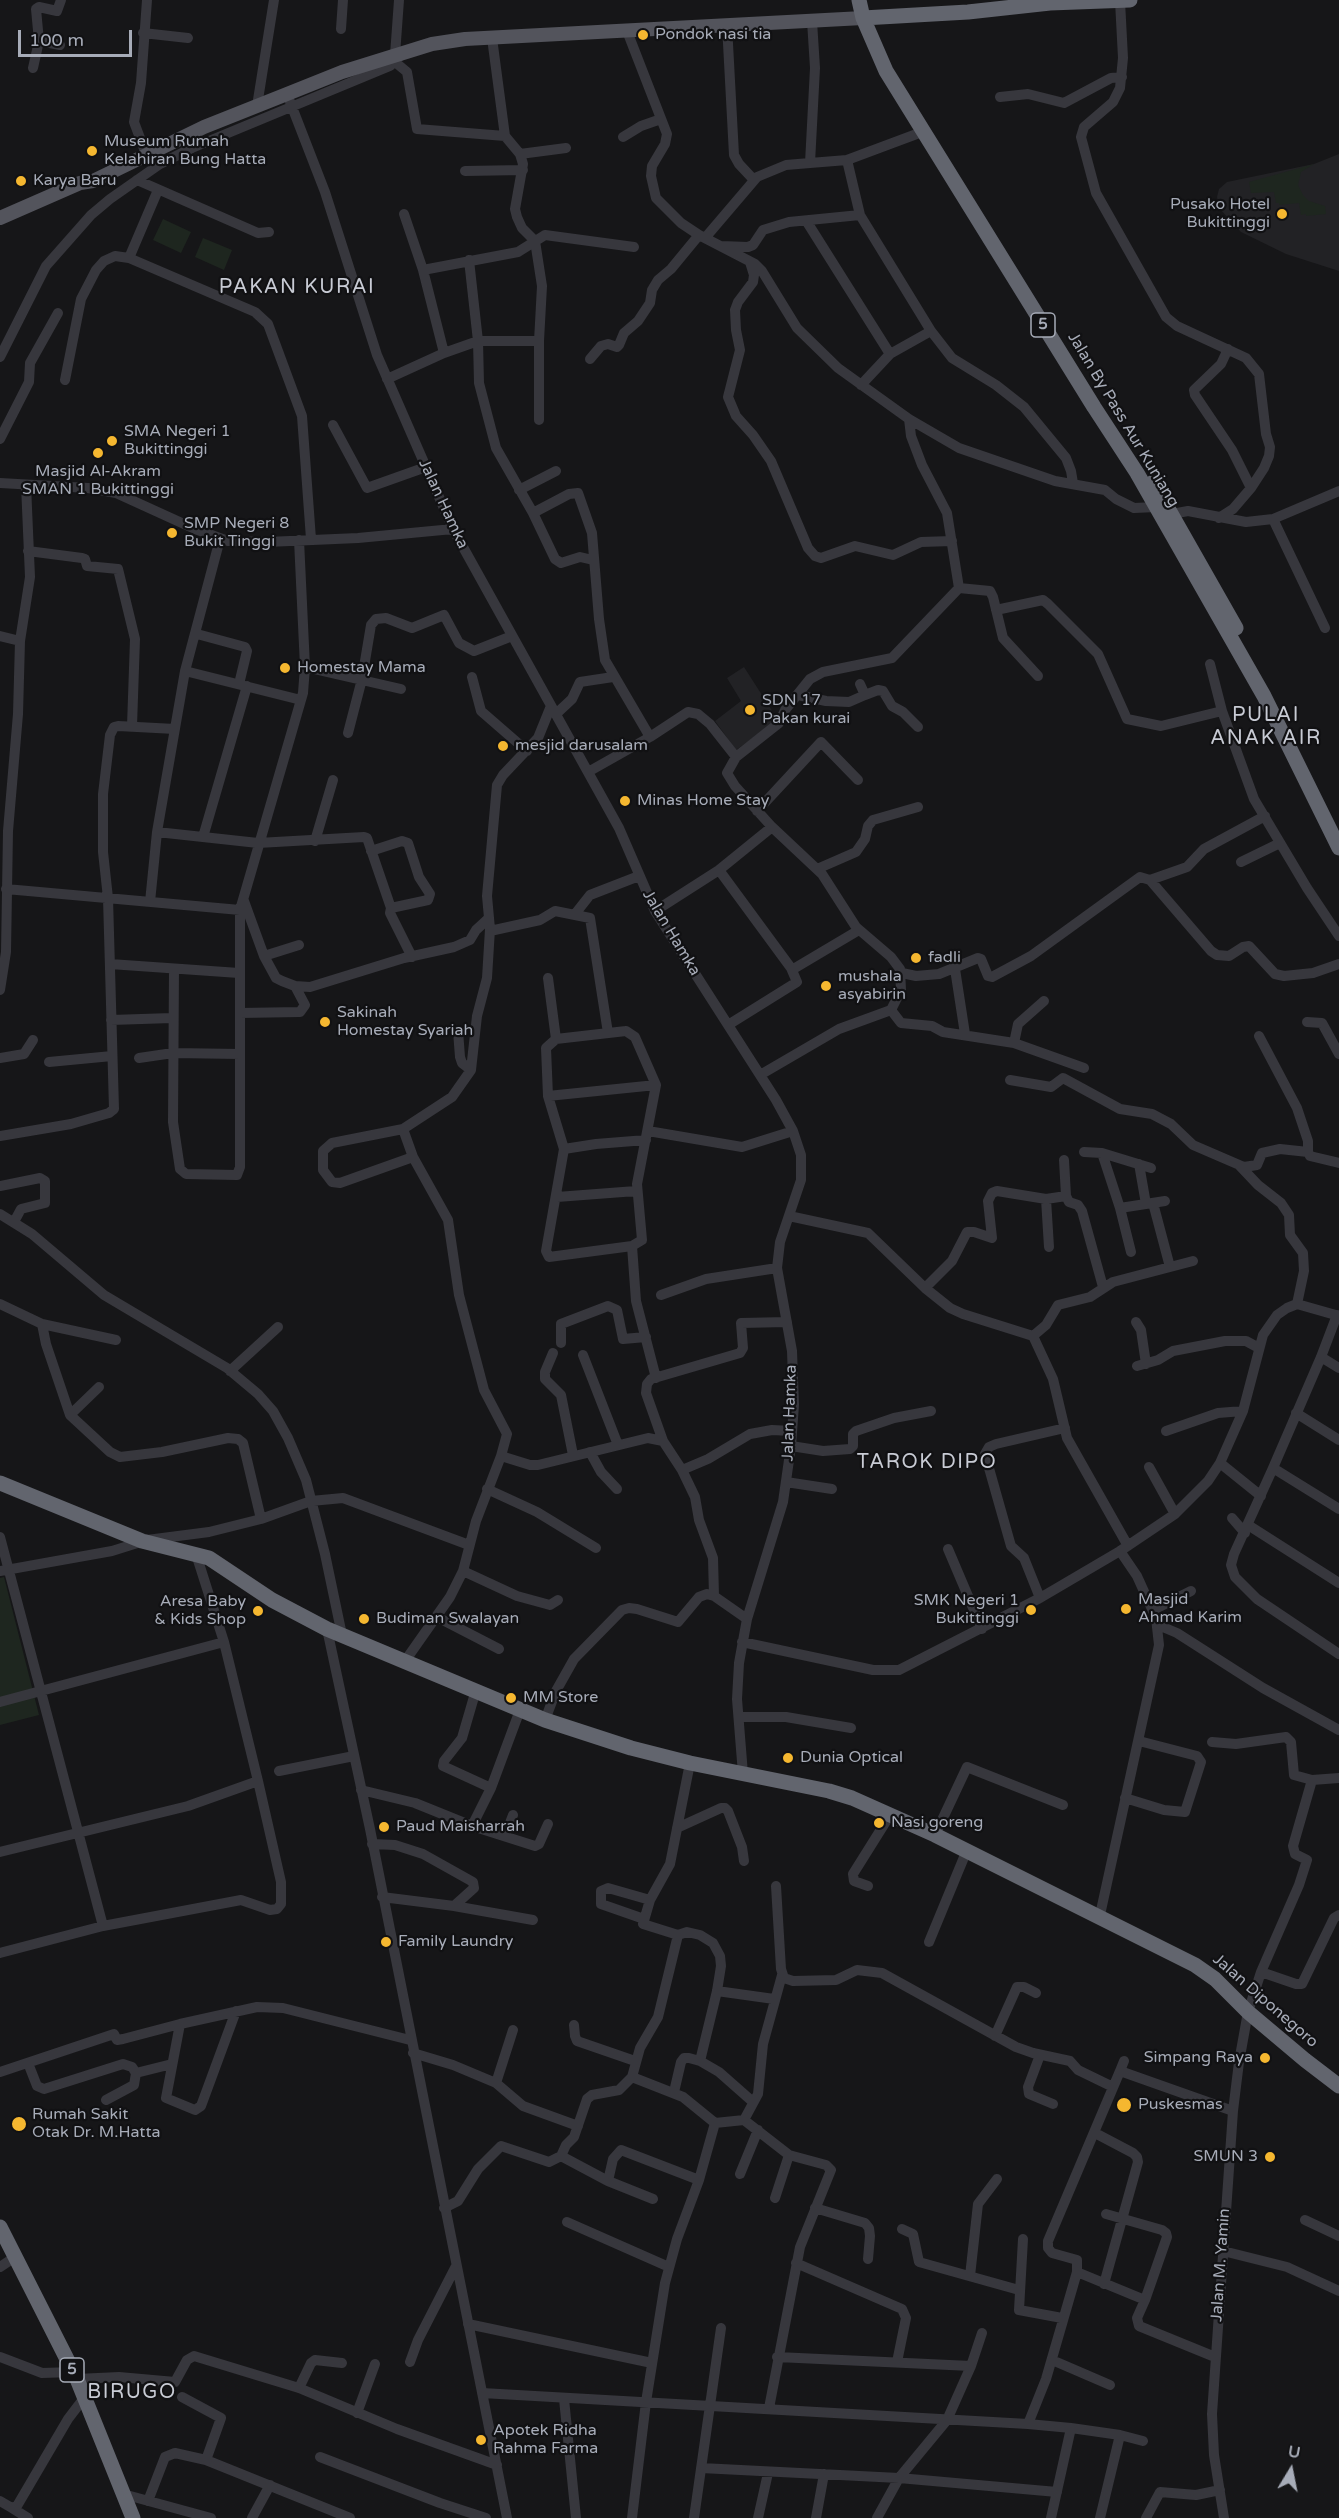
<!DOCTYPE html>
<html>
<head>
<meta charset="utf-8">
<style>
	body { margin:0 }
	#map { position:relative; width:1339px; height:2518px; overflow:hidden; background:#161618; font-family:"Varela Round",sans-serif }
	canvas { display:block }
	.north { position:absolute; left:1261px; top:2440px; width:60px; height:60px; -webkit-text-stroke:4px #111113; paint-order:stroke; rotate:10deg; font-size:16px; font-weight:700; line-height:24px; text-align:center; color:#a7acb8 }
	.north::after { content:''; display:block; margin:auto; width:21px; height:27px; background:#a7acb8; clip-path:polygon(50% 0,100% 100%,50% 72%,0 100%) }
	.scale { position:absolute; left:18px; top:30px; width:114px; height:27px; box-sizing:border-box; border:3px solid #a7acb8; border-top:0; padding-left:8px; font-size:18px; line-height:21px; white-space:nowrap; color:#a7acb8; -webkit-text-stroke:4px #111113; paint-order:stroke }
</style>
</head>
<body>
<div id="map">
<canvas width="1339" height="2518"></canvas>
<div class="north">U</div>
<div class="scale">100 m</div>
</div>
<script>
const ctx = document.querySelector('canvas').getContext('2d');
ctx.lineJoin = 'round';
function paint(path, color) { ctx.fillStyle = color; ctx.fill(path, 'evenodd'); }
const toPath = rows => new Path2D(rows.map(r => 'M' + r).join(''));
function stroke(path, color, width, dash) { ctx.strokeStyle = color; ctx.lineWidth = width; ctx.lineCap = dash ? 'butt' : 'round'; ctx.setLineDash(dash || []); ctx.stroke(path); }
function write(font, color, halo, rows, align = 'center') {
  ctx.font = font + ' "Varela Round",sans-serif'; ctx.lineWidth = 4.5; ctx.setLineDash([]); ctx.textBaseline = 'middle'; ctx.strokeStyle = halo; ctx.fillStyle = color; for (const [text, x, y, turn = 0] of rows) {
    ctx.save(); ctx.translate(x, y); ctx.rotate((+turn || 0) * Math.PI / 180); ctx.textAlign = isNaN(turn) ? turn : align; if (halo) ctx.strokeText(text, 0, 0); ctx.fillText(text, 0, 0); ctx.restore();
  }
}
const built = toPath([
	[1339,154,1339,271,1286,254,1241,232,1220,209,1217,197,1219,189,1227,182,1314,164],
	[744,667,778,720,736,750,715,721,741,701,727,678]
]);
const green = toPath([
	[1314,164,1301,172,1298,185,1303,195,1309,201,1325,206,1326,214,1306,216,1306,214,1301,215,1299,203,1279,205,1279,203,1276,203,1274,192,1251,193,1249,182],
	[163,219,191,232,181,253,153,240],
	[203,238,232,250,224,270,195,257],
	[4,1577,39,1715,0,1725,0,1578]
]);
const minor = toPath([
	[1120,1,1123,58,1120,88,1113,102,1084,127,1081,137,1096,193,1166,317,1177,326,1246,358,1259,374,1266,434,1270,447,1269,456,1264,468,1251,488,1233,509,1219,518],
	[727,25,734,155,739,164,754,180],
	[341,29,343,0],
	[627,31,667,134,665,144,652,166,651,176,656,198,681,223,699,235,755,264,762,271,797,328,838,368,909,419,959,448,1055,481,1105,490,1116,499,1134,508,1156,507],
	[143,33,188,38],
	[492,38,505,136,520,154,523,164,515,209,517,217,522,228,535,241,542,286,539,341,539,420],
	[39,41,60,45],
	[395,55,399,0],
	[395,62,407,72,417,129,505,136],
	[33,68,39,41,36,9,39,7,57,11,61,0],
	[287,94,325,192,377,355,453,529,619,828,655,911,776,1100,793,1131,801,1155,801,1180,780,1242,777,1268,792,1351,794,1405,791,1446,783,1502,747,1619,739,1663,737,1699,743,1774],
	[1000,97,1028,94,1064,103,1111,78,1122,77],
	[257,106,274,0],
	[623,137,641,126,661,119],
	[146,154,134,122,141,83,147,0],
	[520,154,566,148],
	[810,163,847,160],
	[465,171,523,170],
	[137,180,258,233,269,232],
	[404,214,423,270,444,353],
	[860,215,931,331,890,354,861,385],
	[807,222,890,354],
	[705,238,757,177,786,165,810,163,815,68,812,21],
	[721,246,748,247,753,245,763,230,789,222,860,215,847,160,922,132],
	[129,258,158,190],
	[469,260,478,341,479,383,496,448,533,513,569,494,578,493,592,533,599,619,605,660,650,737],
	[750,262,754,275,753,282,738,302,735,310,736,330,740,350,728,397,736,416,753,435,771,461,808,548,815,556,821,558,855,546,893,555,921,542,952,541],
	[423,270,518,252,545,235,634,247],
	[931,331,952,358,996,385,1024,407,1066,458,1071,471,1073,483],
	[1228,349,1221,364,1194,390,1195,395,1232,450,1251,488],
	[0,357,46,266,91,215,110,199,160,164,192,148,390,66,404,52],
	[590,359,601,346,608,344,617,347,619,345,624,333,638,321,650,303,652,290,658,280,671,269,699,235],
	[387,379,444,353,478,341,539,341],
	[65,380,81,299,96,270,104,261,115,256,129,258,255,312,268,324,302,416,311,539],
	[909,419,911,436,922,465,947,513,959,588],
	[333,425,367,488,426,467],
	[0,439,29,382,30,363,58,313],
	[0,483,88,488,116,493,195,529,228,541,267,542,358,538,453,529],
	[519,490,556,471],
	[533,513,555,559,561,563,580,557,593,560],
	[1172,514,1188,511,1246,522,1273,519,1339,491],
	[1273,519,1325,628],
	[28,551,82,558,85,559,87,566,118,569,135,639,132,726],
	[996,610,1043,600,1048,604,1098,654,1127,719,1161,726,1222,711],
	[197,634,245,647,247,651,239,684],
	[0,636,20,641],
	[1210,664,1222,711,1254,799,1307,888,1339,936],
	[305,667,401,689],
	[185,671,301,700],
	[472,677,481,711,527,751],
	[798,695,826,701,849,702,865,695,860,684],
	[865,695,878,690,883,691,892,706,903,712,918,727],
	[556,714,572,699,580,682,613,677],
	[348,733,362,679,371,625,376,619,386,618,412,628,444,615,459,643,474,651,512,636],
	[736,757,779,723,785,710,810,679,823,672,892,658,959,588,990,591,993,597,1003,638,1038,676],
	[588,772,650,737,688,712,698,714,710,724,736,757,727,773,735,786,772,827,822,874,856,927,891,957,900,969,901,990,891,1010,839,1029,760,1075],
	[757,811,821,742,858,780],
	[157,832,258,843,364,837,367,838,391,908,390,913,412,957],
	[203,837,247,686],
	[315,841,333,780],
	[371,851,402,841,408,843,419,877,430,894,428,900,391,908],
	[1241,862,1280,843],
	[817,869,856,852,865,839,868,826,873,820,918,807],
	[719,870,791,968,795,968,859,930],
	[1150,880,1187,867,1204,849,1265,816],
	[6,889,240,910,303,693,305,667,299,540],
	[244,901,264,956,299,945],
	[150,902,157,832,185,671,220,539],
	[655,911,719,870,772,827],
	[575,914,590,895,639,876],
	[490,931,540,920,555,911,590,918,608,1033],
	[264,956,276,978,282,981,295,986,310,987,404,958,454,947,470,940,476,930,489,918],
	[110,964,239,973],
	[174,969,173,1122,180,1169,186,1174,237,1175,240,1167,240,910],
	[955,969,965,1034],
	[902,973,916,976,939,974,978,958,981,959,988,976,992,977,1031,956,1140,877,1150,880,1211,951,1217,955,1229,956,1243,947,1249,946,1275,974,1284,976,1313,973,1339,964],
	[548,978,556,1039],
	[0,990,6,952,8,831,18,714,20,641,30,577,26,485],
	[891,1010,901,1023,932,1026,943,1032,1014,1043,1084,1068],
	[240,1013,300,1012,305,1005,295,986],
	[111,1020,172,1018],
	[1307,1022,1322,1023,1339,1054],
	[728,1025,797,982,791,968],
	[458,1031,460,1057,462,1063,471,1070],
	[626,1031,635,1037,656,1085,637,1184,642,1240,632,1246,549,1257,546,1251,564,1149,548,1096,546,1048,556,1039,626,1031],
	[1259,1036,1297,1108,1308,1141,1308,1152],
	[1014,1043,1018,1024,1044,1001],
	[0,1058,24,1054,33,1040],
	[139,1058,173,1053,240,1054],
	[49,1062,112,1056],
	[1010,1080,1051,1087,1063,1078,1120,1109,1152,1114,1171,1124,1193,1145,1244,1167,1257,1165,1262,1153,1280,1149,1308,1152,1310,1156,1339,1163],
	[548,1096,656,1085],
	[403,1129,332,1143,323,1151,323,1170,332,1182,340,1183,413,1157],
	[648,1131,742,1147,793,1131],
	[0,1136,71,1124,109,1113,114,1109,108,898,103,852,103,794,110,735,114,727,118,726,175,729],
	[564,1149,596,1144,646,1140],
	[1084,1152,1102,1153,1151,1168],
	[1102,1153,1120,1208],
	[1139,1164,1146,1204],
	[1240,1166,1258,1185,1281,1203,1289,1215,1290,1235,1303,1253,1304,1271,1297,1304],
	[0,1186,40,1178,45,1181,45,1203,21,1209,14,1222],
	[1066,1196,1069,1202,1078,1205,1082,1211,1103,1287],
	[557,1197,636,1191],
	[1046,1199,1049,1247],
	[1153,1203,1170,1267],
	[0,1214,32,1234,104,1295,227,1368,258,1394,273,1411,288,1438,306,1480,325,1554,342,1635],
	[789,1216,868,1233,925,1288,952,1261,967,1232,974,1232,992,1238,988,1201,992,1193,997,1191,1046,1199,1066,1196,1064,1160],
	[632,1246,636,1301,656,1378],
	[1131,1252,1120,1208,1165,1201],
	[925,1288,950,1308,963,1314,1033,1336],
	[661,1295,706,1279,777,1268],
	[0,1304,42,1324,46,1344,70,1415,110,1452,120,1457,162,1452,228,1438,238,1439,243,1443,261,1519],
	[1136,1322,1141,1330,1146,1364],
	[42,1324,116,1340],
	[561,1343,561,1324,608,1306,617,1310,623,1339,646,1337],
	[553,1353,545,1372,545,1379,561,1395,573,1455],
	[583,1355,618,1445],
	[1321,1357,1339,1368],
	[1137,1366,1158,1360,1173,1351,1225,1341,1246,1341,1259,1348],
	[230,1371,278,1327],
	[1296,1413,1339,1440],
	[70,1415,99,1387],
	[1166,1431,1218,1413,1243,1411],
	[663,1441,646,1393,647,1384,651,1379,740,1353,743,1348,741,1323,787,1322],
	[791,1446,823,1451,850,1449,853,1446,853,1434,856,1431,894,1418,931,1411],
	[590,1452,601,1472,617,1489],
	[501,1456,530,1465,538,1465,648,1438,663,1441,682,1470,695,1497,699,1520,713,1558,714,1596,747,1619],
	[1220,1463,1261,1496],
	[1149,1467,1175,1514],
	[1273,1468,1321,1357,1337,1315],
	[682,1470,708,1459,750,1434,772,1430,792,1431],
	[786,1482,832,1489],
	[487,1489,537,1512,596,1548],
	[1339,1509,1273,1468,1234,1554,1231,1565,1235,1577,1257,1599,1339,1654],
	[1232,1518,1245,1533],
	[1248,1525,1339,1583],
	[0,1537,103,1926],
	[1128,1546,1067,1438,1053,1379,1033,1336,1046,1325,1058,1305,1090,1297,1113,1282,1193,1261],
	[948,1549,982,1629],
	[0,1571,112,1551,147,1540,209,1532,261,1519,311,1501,343,1498,469,1545],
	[463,1571,517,1596,550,1605,558,1600],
	[1040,1598,1024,1558,1011,1546,985,1454,989,1447,996,1444,1065,1428],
	[1153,1610,1191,1591],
	[437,1617,499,1649],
	[1158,1625,1177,1633,1263,1688,1339,1730],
	[327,1629,370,1829,507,2518],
	[742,1642,873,1670,899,1670,1040,1598,1120,1551,1175,1514,1208,1481,1220,1463,1243,1411,1263,1335,1277,1315,1287,1308,1297,1304,1339,1316],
	[405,1661,450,1597,463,1571,476,1521,501,1456,507,1434,484,1390,459,1295,448,1220,413,1157,403,1129,452,1097,471,1070,477,1016,487,978,490,929,487,896,497,785,503,775,538,738,551,706],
	[476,1690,462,1738,444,1761,443,1766,491,1788],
	[0,1702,224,1642],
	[739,1717,786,1717,851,1728],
	[545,1720,556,1691,574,1659,622,1610,629,1608,637,1609,678,1622,699,1597,707,1594,714,1596],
	[1212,1742,1236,1744,1286,1737,1291,1742,1294,1775,1312,1780],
	[279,1771,354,1756],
	[361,1790,415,1803,472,1826,491,1788,520,1710],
	[1125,1798,1164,1810,1185,1812,1201,1762,1197,1756,1139,1741],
	[472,1826,535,1846,539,1844,548,1824],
	[677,1828,721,1808,725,1808,728,1811,742,1847,744,1861],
	[935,1835,967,1767,1063,1805],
	[505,1836,513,1815],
	[372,1844,395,1845,423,1854,473,1882,474,1888,454,1906],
	[0,1852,188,1806,258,1781],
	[776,1886,781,1969,784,1978,793,1981,836,1980,857,1970,882,1973,1016,2047,1033,2053,1070,2061,1078,2070,1113,2087],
	[868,1886,854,1881,853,1874,890,1815],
	[382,1897,454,1906,533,1920],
	[1100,1915,1159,1645,1156,1618,1137,1576,1120,1551],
	[644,1919,601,1904,601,1891,608,1888,650,1900],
	[678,1935,687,1932,700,1935,713,1943,720,1956,721,1966,717,1991,700,2061],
	[929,1942,967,1850],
	[0,1953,103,1926,241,1900,270,1910,277,1909,281,1904,281,1882,258,1781,224,1642,196,1554],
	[1261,1972,1296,1984,1302,1984,1334,1918,1339,1915],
	[717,1991,774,1999],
	[180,2024,166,2098,195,2110,201,2106,236,2011],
	[574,2025,575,2036,577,2041,635,2061],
	[995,2036,1017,1987,1024,1987,1036,1993],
	[413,2053,453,2065,496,2083,523,2106,578,2126],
	[1040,2055,1028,2087,1029,2094,1053,2104],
	[1124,2061,1120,2071,1233,2111],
	[28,2063,37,2086,44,2089,123,2064,132,2067,136,2073,134,2085,106,2100],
	[0,2072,114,2034,117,2040,123,2039,180,2024,257,2007,283,2008,410,2040],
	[136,2073,172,2064],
	[496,2083,513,2030],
	[674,2092,681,2062,684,2058,689,2058,700,2061,719,2072,753,2102],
	[744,2120,758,2094,763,2044,782,1975],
	[715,2123,744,2120,789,2155,826,2165,831,2170,800,2247,769,2408],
	[1095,2133,1133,2153,1137,2157,1138,2162,1104,2284],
	[561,2156,608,2181,653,2199],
	[740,2174,758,2130],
	[608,2181,613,2159,621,2150,699,2180],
	[775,2198,789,2155],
	[444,2208,458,2201,478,2169,501,2146,549,2162,561,2156,566,2145,574,2137,587,2099,592,2095,619,2090,632,2077,640,2048,658,2017,678,1935,643,1924,650,1900,670,1864,690,1763],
	[815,2208,865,2223,869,2228,870,2236,868,2259],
	[1305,2220,1339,2236],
	[567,2222,669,2267],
	[902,2229,913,2234,919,2262,1019,2290],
	[1023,2239,1019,2310,1062,2318],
	[1223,2251,1287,2267,1339,2291],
	[796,2263,902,2309,906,2318,897,2362],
	[0,2267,15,2257],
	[1077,2272,1145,2300,1167,2237,1166,2233,1162,2230,1106,2214],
	[970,2276,978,2204,997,2179],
	[1145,2300,1137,2318,1139,2326,1215,2357],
	[468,2324,652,2363],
	[0,2357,42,2373,73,2372],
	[777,2357,971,2366],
	[1052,2360,1110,2385],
	[410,2362,418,2340,456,2266],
	[77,2379,119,2377,175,2382,187,2360,194,2356,299,2388,397,2429,497,2465],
	[299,2388,311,2363,315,2360,342,2363],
	[482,2393,1028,2424,1071,2428,1120,2435,1143,2441],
	[182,2397,221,2418,206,2460],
	[564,2399,576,2518],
	[357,2413,375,2364],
	[1028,2424,1046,2379,1077,2272,1077,2260,1052,2253,1048,2248,1048,2241,1120,2071],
	[320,2457,440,2503,486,2518],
	[701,2468,899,2478,1057,2492],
	[123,2494,211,2518],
	[0,2501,12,2508,17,2506,68,2419,84,2398],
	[148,2501,165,2457,175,2453,206,2460,350,2518],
	[12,2508,28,2518],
	[252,2518,270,2485],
	[632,2518,646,2402,665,2283,677,2239,699,2180,715,2123,683,2097,632,2077],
	[694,2518,721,2328],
	[758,2518,768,2473],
	[816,2518,824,2474],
	[877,2518,899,2478,947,2420,971,2366,982,2333],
	[1051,2518,1071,2428],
	[1100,2518,1120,2435],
	[1146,2518,1160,2492,1196,2495,1220,2490],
	[1224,2518,1214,2455,1212,2414,1233,2111,1239,2062,1248,2012,1261,1972,1299,1885,1307,1860,1295,1854,1293,1846,1312,1780,1339,1778]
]);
const major = toPath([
	[0,218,80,183,93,181,204,127,287,94,342,72,432,44,465,39,863,18]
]);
const highway = toPath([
	[859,0,863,18,886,71,1094,407,1137,473,1264,696,1339,848],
	[863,18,968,12,1050,3,1130,0],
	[1153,482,1236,628],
	[0,1483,142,1541,209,1558,272,1600,327,1629,545,1720,631,1748,690,1763,829,1791,852,1798,935,1835,1195,1965,1215,1979,1248,2012,1305,2060,1339,2086],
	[0,2227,77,2379,133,2518]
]);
const markers = [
	[643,35,6,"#f5b730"],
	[92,151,6,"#f5b730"],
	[21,181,6,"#f5b730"],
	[1282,214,6,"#f5b730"],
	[112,441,6,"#f5b730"],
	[98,453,6,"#f5b730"],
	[172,533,6,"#f5b730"],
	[285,668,6,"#f5b730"],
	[750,710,6,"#f5b730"],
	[503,746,6,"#f5b730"],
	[625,801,6,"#f5b730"],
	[916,958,6,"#f5b730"],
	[826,986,6,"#f5b730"],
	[325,1022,6,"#f5b730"],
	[1126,1609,6,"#f5b730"],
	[1031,1610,6,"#f5b730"],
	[258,1611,6,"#f5b730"],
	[364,1619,6,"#f5b730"],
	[511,1698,6,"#f5b730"],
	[788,1758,6,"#f5b730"],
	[879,1823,6,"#f5b730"],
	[384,1827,6,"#f5b730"],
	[386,1942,6,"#f5b730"],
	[1265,2058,6,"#f5b730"],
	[1124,2105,8,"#f5b730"],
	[19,2124,8,"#f5b730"],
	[1270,2157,6,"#f5b730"],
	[481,2440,6,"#f5b730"]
];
const shields = [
	[1043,325,24],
	[72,2370,24]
];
const shieldNames = [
	["5",1043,325],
	["5",72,2370]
];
const poiNames = [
	["Pondok nasi tia",655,35],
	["Museum Rumah",104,142],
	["Kelahiran Bung Hatta",104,160],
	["Karya Baru",33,181],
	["Pusako Hotel",1270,205,"right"],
	["Bukittinggi",1270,223,"right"],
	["SMA Negeri 1",124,432],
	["Bukittinggi",124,450],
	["Masjid Al-Akram",98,472,"center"],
	["SMAN 1 Bukittinggi",98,490,"center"],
	["SMP Negeri 8",184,524],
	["Bukit Tinggi",184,542],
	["Homestay Mama",297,668],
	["SDN 17",762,701],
	["Pakan kurai",762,719],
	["mesjid darusalam",515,746],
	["Minas Home Stay",637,801],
	["fadli",928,958],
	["mushala",838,977],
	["asyabirin",838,995],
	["Sakinah",337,1013],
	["Homestay Syariah",337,1031],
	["Masjid",1138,1600],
	["Ahmad Karim",1138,1618],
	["SMK Negeri 1",1019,1601,"right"],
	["Bukittinggi",1019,1619,"right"],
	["Aresa Baby",246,1602,"right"],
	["& Kids Shop",246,1620,"right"],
	["Budiman Swalayan",376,1619],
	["MM Store",523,1698],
	["Dunia Optical",800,1758],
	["Nasi goreng",891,1823],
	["Paud Maisharrah",396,1827],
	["Family Laundry",398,1942],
	["Simpang Raya",1253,2058,"right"],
	["Puskesmas",1138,2105],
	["Rumah Sakit",32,2115],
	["Otak Dr. M.Hatta",32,2133],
	["SMUN 3",1258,2157,"right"],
	["Apotek Ridha",493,2431],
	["Rahma Farma",493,2449]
];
const streetNames = [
	["Jalan By Pass Aur Kuniang",1123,420,59],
	["Jalan Hamka",443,504,65],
	["Jalan Hamka",671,933,59],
	["Jalan Hamka",790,1413,-88],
	["Jalan Diponegoro",1265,2001,41],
	["Jalan M. Yamin",1221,2265,-86]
];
const quarterNames = [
	["PAKAN KURAI",297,288],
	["PULAI",1266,716],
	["ANAK AIR",1266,739],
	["TAROK DIPO",927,1463],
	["BIRUGO",132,2393]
];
paint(built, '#222225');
paint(green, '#1e261f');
stroke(minor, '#37373d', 10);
stroke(major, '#53545c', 14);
stroke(highway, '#62656e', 15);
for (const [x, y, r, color] of markers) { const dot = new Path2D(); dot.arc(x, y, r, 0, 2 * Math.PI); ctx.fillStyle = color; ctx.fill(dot); stroke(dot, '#111113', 2); }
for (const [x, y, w] of shields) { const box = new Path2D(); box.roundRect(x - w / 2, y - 12, w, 24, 4.5); ctx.fillStyle = '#111113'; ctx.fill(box); stroke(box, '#a7acb8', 1.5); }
write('bold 15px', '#a7acb8', null, shieldNames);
write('16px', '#a7acb8', '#111113', poiNames, 'left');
write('16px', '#a7acb8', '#111113', streetNames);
ctx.letterSpacing = '1.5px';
write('20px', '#c8cbd4', '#111113', quarterNames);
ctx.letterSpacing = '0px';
</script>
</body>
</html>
